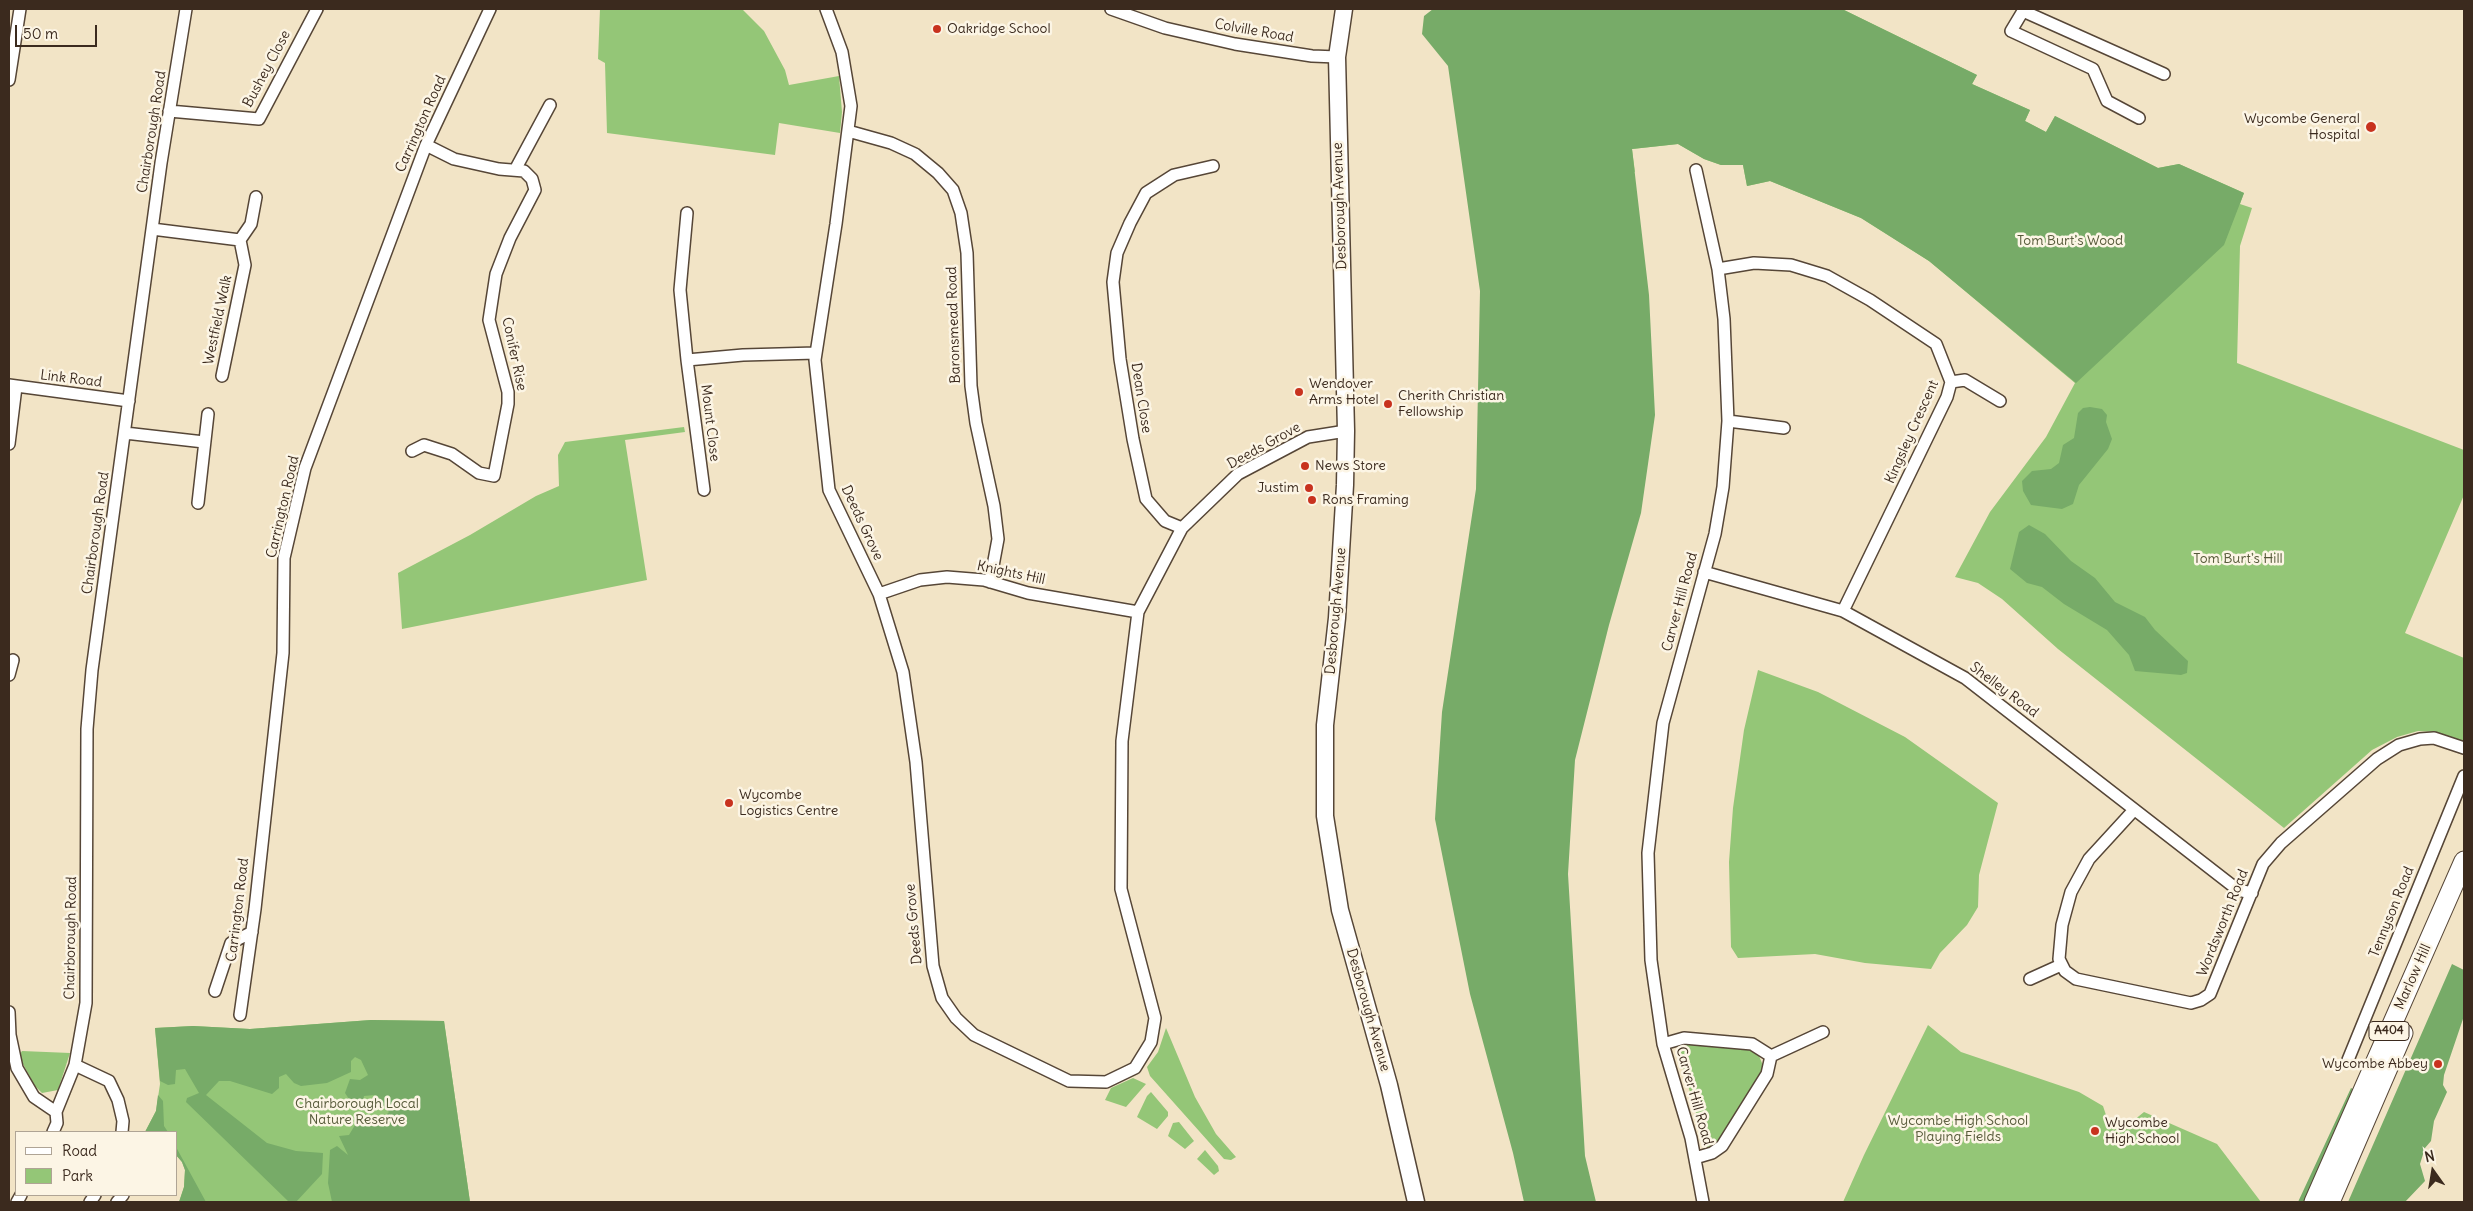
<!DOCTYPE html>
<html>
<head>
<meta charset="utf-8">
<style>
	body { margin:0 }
	#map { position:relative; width:2473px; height:1211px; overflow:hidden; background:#f2e4c6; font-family:Delius,sans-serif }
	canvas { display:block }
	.frame { position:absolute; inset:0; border:10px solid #3b2a1e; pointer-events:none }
	.legend { position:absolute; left:15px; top:1131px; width:162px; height:65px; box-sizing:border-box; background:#fcf5e5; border:1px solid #afa495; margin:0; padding:6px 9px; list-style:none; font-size:15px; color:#3b2a1e }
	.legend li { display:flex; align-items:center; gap:10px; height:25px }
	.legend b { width:25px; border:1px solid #afa495 }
	.north { position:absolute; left:2408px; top:1146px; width:50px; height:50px; -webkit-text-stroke:4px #fcf5e5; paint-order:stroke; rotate:347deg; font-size:14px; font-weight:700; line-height:20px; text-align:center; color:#3b2a1e }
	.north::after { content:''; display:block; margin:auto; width:18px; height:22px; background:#3b2a1e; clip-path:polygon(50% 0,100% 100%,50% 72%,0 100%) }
	.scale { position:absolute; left:15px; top:25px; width:82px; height:22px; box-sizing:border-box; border:2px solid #3b2a1e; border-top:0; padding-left:6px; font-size:15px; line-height:18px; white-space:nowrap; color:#3b2a1e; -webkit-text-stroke:4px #fcf5e5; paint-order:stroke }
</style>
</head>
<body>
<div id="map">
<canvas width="2473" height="1211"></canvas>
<div class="frame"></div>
<ul class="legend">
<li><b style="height:6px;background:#fff"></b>Road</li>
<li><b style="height:14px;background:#94c677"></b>Park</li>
</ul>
<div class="north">N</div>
<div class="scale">50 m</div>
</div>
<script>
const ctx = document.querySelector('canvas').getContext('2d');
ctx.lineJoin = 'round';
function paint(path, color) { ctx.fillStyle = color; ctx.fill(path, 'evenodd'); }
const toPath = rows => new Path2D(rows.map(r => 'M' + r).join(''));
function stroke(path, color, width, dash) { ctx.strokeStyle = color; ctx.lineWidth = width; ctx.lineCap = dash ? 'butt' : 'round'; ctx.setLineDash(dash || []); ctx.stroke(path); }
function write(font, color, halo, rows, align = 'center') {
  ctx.font = font + ' Delius,sans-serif'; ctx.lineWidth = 5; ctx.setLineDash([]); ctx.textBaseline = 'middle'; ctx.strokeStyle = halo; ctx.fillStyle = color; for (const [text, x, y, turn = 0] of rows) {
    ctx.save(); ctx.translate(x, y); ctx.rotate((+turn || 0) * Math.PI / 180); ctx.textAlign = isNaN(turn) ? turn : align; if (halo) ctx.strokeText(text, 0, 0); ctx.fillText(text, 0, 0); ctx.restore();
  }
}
const green = toPath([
	[600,9,742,9,764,31,785,70,789,85,839,76,842,112,840,133,779,123,775,155,607,133,605,63,598,59],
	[1842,9,1977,75,1972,84,2030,110,2025,121,2046,132,2055,116,2158,168,2179,164,2244,193,2240,204,2252,208,2240,246,2237,363,2464,450,2464,495,2405,633,2464,658,2464,741,2434,732,2418,731,2397,737,2372,750,2284,828,2058,649,2002,599,1978,583,1955,577,1990,512,2046,437,2075,383,1929,261,1861,218,1770,181,1747,186,1743,165,1721,165,1704,159,1678,144,1632,149,1635,172,1520,139],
	[684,427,685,432,625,440,647,580,402,629,398,573,470,535,536,496,559,486,558,455,565,442],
	[1758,670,1818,692,1905,737,1998,803,1979,875,1978,907,1967,925,1940,953,1931,969,1865,963,1815,954,1738,958,1731,947,1729,862,1733,808,1744,730],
	[371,1020,444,1021,470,1202,179,1202,184,1187,185,1170,182,1162,176,1155,176,1132,145,1132,156,1111,160,1084,155,1028,193,1026,250,1029],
	[1928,1025,1961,1052,2079,1092,2103,1106,2108,1121,2123,1129,2144,1112,2217,1144,2261,1202,1843,1202,1864,1155],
	[1166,1028,1195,1097,1216,1134,1236,1157,1231,1160,1224,1159,1150,1076,1147,1067,1158,1052],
	[1691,1041,1749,1046,1757,1051,1764,1068,1719,1142,1708,1147,1705,1145,1678,1050],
	[22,1051,70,1053,58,1090,42,1093,35,1086,23,1064,20,1054],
	[1133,1078,1146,1084,1126,1107,1105,1100,1111,1088],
	[1151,1092,1168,1112,1168,1116,1157,1129,1137,1117,1147,1096],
	[1179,1122,1194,1141,1185,1149,1168,1136,1173,1123],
	[1205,1150,1218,1166,1219,1171,1214,1175,1197,1159]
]);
const forest = toPath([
	[1433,9,1842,9,1977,75,1972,84,2030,110,2025,121,2046,132,2055,116,2158,168,2179,164,2244,193,2224,245,2076,383,1929,261,1861,218,1770,181,1747,186,1743,165,1721,165,1704,159,1678,144,1632,149,1649,295,1655,415,1641,513,1609,625,1575,760,1568,874,1585,1156,1596,1202,1524,1202,1513,1153,1470,994,1435,819,1442,712,1476,489,1480,291,1448,66,1422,34,1424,16],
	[2090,407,2102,409,2107,415,2106,422,2112,439,2108,449,2079,485,2073,504,2062,509,2031,505,2023,491,2022,481,2032,471,2051,469,2059,463,2063,445,2074,438,2078,413,2083,408],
	[2029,525,2045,534,2071,561,2095,578,2115,602,2145,617,2155,630,2188,661,2187,673,2181,675,2135,671,2129,655,2107,630,2064,604,2042,587,2027,583,2010,569,2019,532],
	[2452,964,2464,970,2464,1016,2444,1075,2443,1085,2447,1092,2434,1121,2431,1141,2425,1148,2420,1164,2425,1181,2405,1202,2348,1202],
	[371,1020,444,1021,470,1202,332,1202,328,1183,330,1150,337,1146,348,1155,339,1136,349,1135,355,1125,379,1117,384,1117,389,1112,375,1095,364,1096,362,1106,349,1099,345,1093,350,1079,360,1080,368,1075,361,1060,355,1057,351,1061,351,1072,327,1083,301,1086,294,1083,286,1074,279,1077,279,1088,272,1094,230,1081,219,1081,206,1095,267,1143,296,1151,323,1153,322,1174,296,1202,289,1202,186,1102,187,1098,199,1093,185,1069,176,1070,175,1084,168,1085,160,1081,155,1028,193,1026,250,1029],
	[2351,1088,2355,1090,2306,1202,2298,1202],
	[158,1095,163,1101,164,1126,168,1132,145,1132,156,1111],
	[176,1147,206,1202,179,1202,184,1187,185,1170,182,1162,176,1155]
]);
const street = toPath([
	[826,9,842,52,851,106,836,224,815,360,829,490,879,594,903,672,916,762,933,966,942,998,956,1018,974,1035,1069,1081,1106,1082,1135,1068,1151,1042,1155,1018,1121,889,1122,741,1138,612,1182,528,1238,474,1308,437,1346,431],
	[1111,9,1165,28,1235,44,1312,56,1337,57],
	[2024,9,2023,11,2164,74],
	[2023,11,2011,31,2093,69,2107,101,2139,118],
	[9,80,20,9],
	[169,111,259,119,317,9],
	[848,131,891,143,915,154,938,173,953,190,961,213,967,253,971,386,976,423,994,506,998,539,990,582],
	[515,170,550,105],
	[1696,170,1718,269,1724,319,1728,421,1723,487,1715,534,1663,723,1648,853,1651,960,1663,1044,1691,1138,1703,1202],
	[687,213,680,290,687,360,743,355,816,353],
	[152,229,240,240],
	[1718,269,1754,263,1791,265,1827,276,1870,300,1936,344,1951,382,1947,397,1843,611],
	[687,360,704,490],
	[222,376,245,265,240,240,251,224,256,197],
	[1951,382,1965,380,2000,401],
	[9,385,129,401],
	[1728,421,1784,428],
	[125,433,204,442],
	[9,444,16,387],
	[412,451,424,445,452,454,479,473,494,476,508,404,508,392,489,320,496,274,510,238,535,190,532,179,524,171,499,169,454,159,426,145],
	[198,503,208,414],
	[1182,528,1165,521,1146,499,1133,439,1120,359,1113,282,1117,253,1130,223,1146,193,1174,175,1213,166],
	[1704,572,1843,611,1965,678,2238,890,2252,893],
	[879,594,920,580,947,577,984,580,1028,593,1138,612],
	[9,675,13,660],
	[2133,811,2089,859,2071,892,2062,925,2059,959,2065,971,2076,979,2191,1003,2201,1000,2210,994,2263,864,2281,843,2377,759,2399,745,2420,739,2434,738,2464,748],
	[2030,979,2061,965],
	[215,991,231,943,252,932],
	[9,1012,10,1035,17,1068,34,1097,56,1112],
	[240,1015,255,909,283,653,284,558,305,468,426,145,490,9],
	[1663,1044,1684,1038,1752,1044,1771,1056,1823,1032],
	[2348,1060,2464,776],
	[75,1065,109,1081,118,1100,123,1121,122,1132],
	[53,1132,57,1123,56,1112,75,1065,86,1003,87,729,92,670,161,163,186,9],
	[1695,1158,1712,1153,1722,1146,1767,1074,1771,1056],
	[17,1202,21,1195],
	[90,1202,95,1195],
	[117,1202,123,1195]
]);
const secondary = toPath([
	[1344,9,1337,57,1346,431,1345,485,1337,618,1325,725,1325,816,1340,910,1389,1085,1416,1202]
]);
const primary = toPath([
	[2314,1202,2464,861],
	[2330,1202,2403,1033]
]);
const markers = [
	[937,29,5,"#c8321e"],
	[2371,127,6,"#c8321e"],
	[1299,392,5,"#c8321e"],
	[1388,404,5,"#c8321e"],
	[1305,466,5,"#c8321e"],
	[1309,488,5,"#c8321e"],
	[1312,500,5,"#c8321e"],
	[729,803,5,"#c8321e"],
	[2438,1064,5,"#c8321e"],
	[2095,1131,5,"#c8321e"]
];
const shields = [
	[2389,1031,40]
];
const shieldNames = [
	["A404",2389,1031]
];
const poiNames = [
	["Oakridge School",947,29],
	["Wycombe General",2360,119,"right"],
	["Hospital",2360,135,"right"],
	["Wendover",1309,384],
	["Arms Hotel",1309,400],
	["Cherith Christian",1398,396],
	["Fellowship",1398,412],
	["News Store",1315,466],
	["Justim",1299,488,"right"],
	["Rons Framing",1322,500],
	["Wycombe",739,795],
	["Logistics Centre",739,811],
	["Wycombe Abbey",2428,1064,"right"],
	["Wycombe",2105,1123],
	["High School",2105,1139]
];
const streetNames = [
	["Colville Road",1254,31,10],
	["Bushey Close",267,69,-62],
	["Carrington Road",421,124,-66],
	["Chairborough Road",152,132,-81],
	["Desborough Avenue",1340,206,-92],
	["Westfield Walk",218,320,-78],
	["Baronsmead Road",954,325,-92],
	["Conifer Rise",514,354,78],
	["Link Road",71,379,7],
	["Dean Close",1141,398,81],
	["Mount Close",710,423,83],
	["Kingsley Crescent",1912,432,-66],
	["Deeds Grove",1264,446,-29],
	["Carrington Road",283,507,-77],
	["Deeds Grove",862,523,65],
	["Chairborough Road",96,533,-82],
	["Knights Hill",1011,573,12],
	["Carver Hill Road",1680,602,-75],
	["Desborough Avenue",1336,611,-85],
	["Shelley Road",2004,690,37],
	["Carrington Road",238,910,-83],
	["Tennyson Road",2392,912,-68],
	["Wordsworth Road",2223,923,-68],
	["Deeds Grove",914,924,-95],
	["Chairborough Road",71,938,-89],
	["Marlow Hill",2413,977,-66],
	["Desborough Avenue",1368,1010,74],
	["Carver Hill Road",1694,1096,74]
];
const parkNames = [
	["Tom Burt's Wood",2070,241],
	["Tom Burt's Hill",2238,559],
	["Chairborough Local",357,1104],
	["Nature Reserve",357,1120],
	["Wycombe High School",1958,1121],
	["Playing Fields",1958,1137]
];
paint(green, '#94c677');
paint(forest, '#77ab68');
stroke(street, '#564637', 14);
stroke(secondary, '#564637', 19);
stroke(primary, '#564637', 21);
stroke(street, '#fff', 11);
stroke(secondary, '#fff', 16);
stroke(primary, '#fff', 19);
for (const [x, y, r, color] of markers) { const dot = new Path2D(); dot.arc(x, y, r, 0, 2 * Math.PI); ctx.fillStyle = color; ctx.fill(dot); stroke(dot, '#fcf5e5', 2); }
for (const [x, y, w] of shields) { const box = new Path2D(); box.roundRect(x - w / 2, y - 9.5, w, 19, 4); ctx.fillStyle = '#fcf5e5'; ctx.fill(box); stroke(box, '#3b2a1e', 1); }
write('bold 12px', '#3b2a1e', null, shieldNames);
write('14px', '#3b2a1e', '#fcf5e5', poiNames, 'left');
write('14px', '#3b2a1e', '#fcf5e5', streetNames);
write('14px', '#565939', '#fcf5e5', parkNames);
</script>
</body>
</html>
